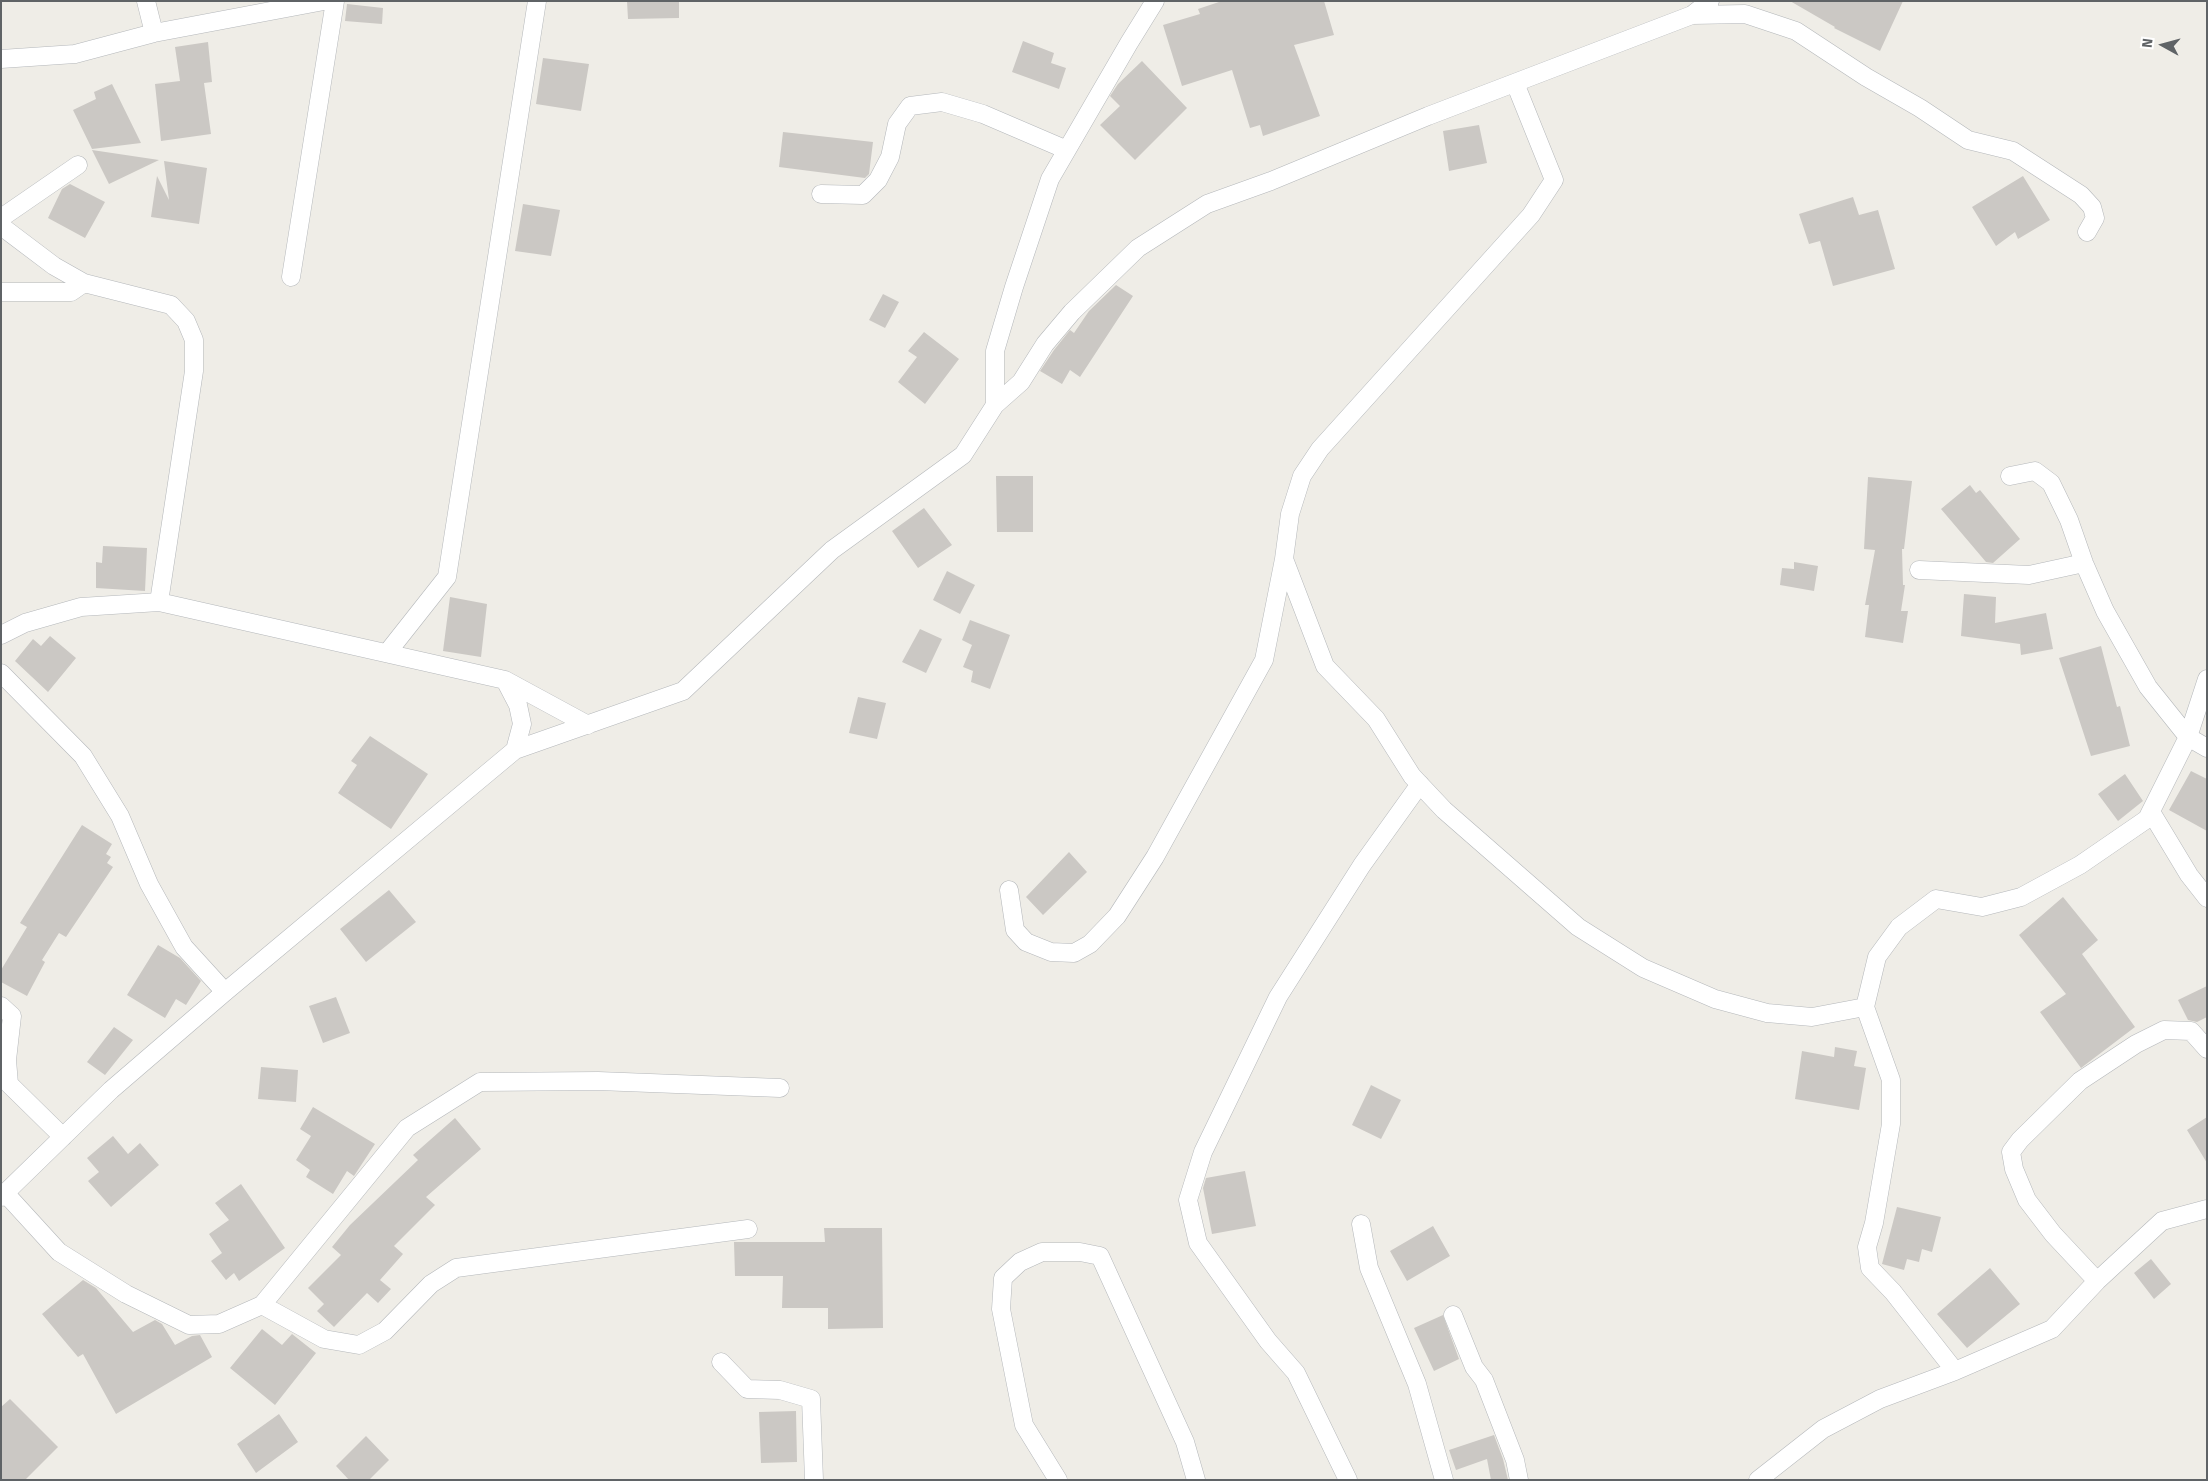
<!DOCTYPE html>
<html>
<head>
<meta charset="utf-8">
<style>
	body { margin:0 }
	#map { position:relative; width:2208px; height:1481px; overflow:hidden; background:#efede7; font-family:"Fira Sans",sans-serif }
	canvas { display:block }
	.frame { position:absolute; inset:0; border:2px solid #5f6366; pointer-events:none }
	.north { position:absolute; left:2138px; top:20px; width:50px; height:50px; -webkit-text-stroke:4px #fff; paint-order:stroke; rotate:277deg; font-size:14px; font-weight:700; line-height:20px; text-align:center; color:#5f6366 }
	.north::after { content:''; display:block; margin:auto; width:18px; height:22px; background:#5f6366; clip-path:polygon(50% 0,100% 100%,50% 72%,0 100%) }
</style>
</head>
<body>
<div id="map">
<canvas width="2208" height="1481"></canvas>
<div class="frame"></div>
<div class="north">N</div>
</div>
<script>
const ctx = document.querySelector('canvas').getContext('2d');
ctx.lineJoin = 'round';
function paint(path, color) { ctx.fillStyle = color; ctx.fill(path, 'evenodd'); }
const toPath = rows => new Path2D(rows.map(r => 'M' + r).join(''));
function stroke(path, color, width, dash) { ctx.strokeStyle = color; ctx.lineWidth = width; ctx.lineCap = dash ? 'butt' : 'round'; ctx.setLineDash(dash || []); ctx.stroke(path); }
const building = toPath([
	[627,1,679,1,679,18,628,19],
	[1222,1,1324,1,1334,35,1294,45,1320,116,1263,136,1260,125,1250,128,1232,70,1182,86,1163,25,1200,14,1198,9],
	[1790,1,1903,1,1880,51,1834,28,1835,27],
	[347,4,383,8,382,24,345,21],
	[1023,41,1054,53,1051,63,1066,68,1059,89,1012,72],
	[208,42,212,82,204,83,211,134,161,141,155,84,180,81,175,47],
	[543,58,589,64,581,111,536,104],
	[1142,61,1187,108,1135,160,1100,125,1120,106,1110,96,1118,84],
	[112,84,141,143,92,149,73,110,96,99,94,92],
	[1479,125,1487,163,1449,171,1443,131],
	[783,132,873,142,869,174,865,178,779,167],
	[92,150,159,160,109,184],
	[164,161,207,168,199,224,151,217,157,176,169,200],
	[2023,176,2050,220,2018,239,2015,232,1996,246,1972,207],
	[70,184,105,202,85,238,48,218,62,189],
	[1853,197,1859,215,1878,210,1895,269,1833,286,1820,241,1809,244,1799,214],
	[523,204,560,210,551,256,515,251],
	[1116,285,1133,296,1080,377,1070,370,1062,384,1040,371,1054,350,1070,330,1074,333,1089,311],
	[883,294,899,302,885,328,869,320],
	[924,332,959,359,925,404,898,382,917,357,908,351],
	[996,476,1033,476,1033,532,997,532],
	[1868,477,1912,481,1904,549,1902,549,1903,585,1905,585,1901,611,1908,611,1903,643,1865,637,1869,605,1865,605,1875,550,1864,549],
	[1970,485,1976,493,1980,490,2020,539,1993,563,1986,562,1941,509],
	[924,508,952,545,918,568,892,531],
	[103,546,147,548,145,591,96,588,96,562,102,563],
	[1794,562,1818,566,1814,591,1780,585,1782,568,1794,569],
	[947,571,975,585,960,614,933,600],
	[1964,594,1996,597,1995,623,2046,613,2053,649,2021,655,2020,644,1961,636],
	[450,597,487,604,481,657,443,651],
	[970,620,1010,635,990,689,971,682,973,671,963,667,972,645,962,640],
	[920,629,942,639,926,673,902,662],
	[50,636,76,658,48,692,15,661,33,639,41,646],
	[2101,646,2117,707,2120,706,2130,746,2091,756,2059,658],
	[858,697,886,703,877,739,849,733],
	[370,736,428,774,391,829,338,793,357,765,351,761],
	[2191,771,2207,779,2207,831,2169,810],
	[2125,774,2143,801,2118,821,2098,794],
	[82,825,112,844,106,854,111,857,107,863,113,867,66,937,59,933,42,960,45,962,27,996,1,982,1,970,27,927,20,923],
	[1069,852,1087,872,1043,915,1026,897],
	[389,890,416,922,366,962,340,929],
	[2063,897,2098,940,2082,954,2135,1027,2081,1068,2040,1012,2066,994,2019,935],
	[158,945,180,958,201,981,186,1005,176,999,165,1018,127,995],
	[2207,986,2207,1017,2197,1022,2188,1020,2178,1000],
	[336,997,350,1033,323,1043,309,1006],
	[114,1027,133,1040,105,1075,87,1062],
	[1835,1047,1857,1051,1854,1066,1866,1068,1859,1110,1795,1099,1802,1051,1834,1057],
	[261,1067,298,1070,296,1102,258,1099],
	[1371,1085,1401,1100,1381,1139,1352,1125],
	[313,1107,375,1144,354,1176,347,1171,333,1194,306,1177,310,1170,296,1160,311,1136,300,1129],
	[2207,1117,2207,1163,2187,1130],
	[455,1118,481,1149,426,1197,435,1205,394,1246,403,1254,380,1280,391,1289,378,1303,367,1293,334,1327,317,1311,324,1304,308,1288,341,1255,332,1247,350,1225,418,1160,413,1155],
	[113,1136,128,1154,140,1143,159,1165,111,1207,88,1181,99,1172,87,1158],
	[1245,1171,1256,1226,1212,1234,1203,1188,1206,1178],
	[241,1184,285,1248,239,1281,234,1273,226,1280,211,1261,222,1253,209,1234,229,1220,215,1203],
	[1897,1207,1941,1217,1932,1252,1922,1249,1919,1262,1907,1259,1904,1270,1882,1264],
	[1433,1226,1450,1256,1407,1281,1390,1251],
	[824,1228,882,1228,883,1328,828,1329,828,1308,782,1308,783,1276,735,1276,734,1242,825,1242],
	[2151,1259,2171,1284,2154,1299,2134,1273],
	[1990,1268,2020,1304,1967,1348,1937,1314],
	[83,1280,96,1288,133,1332,155,1320,162,1324,175,1345,192,1336,200,1335,212,1357,116,1414,83,1354,78,1357,42,1314],
	[1443,1315,1459,1359,1434,1371,1414,1328],
	[262,1329,282,1345,292,1334,316,1353,275,1405,230,1368],
	[10,1399,58,1447,25,1480,1,1480,1,1407],
	[796,1411,797,1462,761,1463,759,1412],
	[279,1414,298,1442,256,1473,237,1444],
	[1494,1435,1503,1459,1508,1480,1491,1480,1487,1459,1456,1470,1449,1450],
	[366,1436,389,1460,369,1480,349,1480,336,1466]
]);
const street = toPath([
	[146,1,154,33],
	[1692,15,1745,14,1796,31,1866,77,1920,108,1968,140,2013,151,2081,195,2092,207,2095,218,2087,232],
	[1,59,75,54,154,33,324,1],
	[1515,83,1554,180,1531,215,1320,449,1302,476,1290,514,1284,559,1325,666,1376,719,1412,776,1444,810,1578,927,1643,968,1715,999,1767,1013,1812,1017,1865,1007],
	[821,194,863,195,878,180,890,157,897,124,910,106,942,102,983,114,1067,150],
	[1,218,78,165],
	[1,226,54,266,84,283,171,305,186,321,194,340,194,371,159,602],
	[291,277,335,1],
	[1,292,71,292,84,283],
	[995,405,995,351,1014,287,1050,179,1129,43,1155,1],
	[2010,476,2035,471,2051,483,2069,520,2084,563,2105,611,2148,687,2188,737,2207,748],
	[1919,570,2029,575,2084,563],
	[1,635,25,623,81,607,159,602,505,680,588,725],
	[387,653,447,577,537,1],
	[1,673,83,756,120,816,149,884,184,947,225,992],
	[505,680,518,705,522,724,515,750],
	[2151,812,2189,875,2207,898],
	[1009,890,1015,930,1026,942,1051,952,1074,953,1090,944,1117,916,1155,857,1264,660,1284,559],
	[1,1006,12,1016,7,1060,9,1084,63,1137],
	[6,1194,59,1252,126,1294,189,1325,219,1324,262,1305,407,1128,480,1082,598,1081,780,1088],
	[1,1197,111,1090,225,992,515,750,683,691,832,550,963,455,995,405,1021,382,1045,344,1072,312,1138,248,1207,204,1271,181,1428,116,1692,15,1710,1],
	[1361,1224,1369,1268,1417,1384,1444,1480],
	[2097,1281,2053,1234,2027,1200,2014,1169,2011,1152,2020,1140,2080,1081,2136,1044,2164,1030,2191,1031,2207,1049],
	[262,1305,324,1339,359,1345,385,1331,431,1284,456,1268,748,1229],
	[1453,1315,1474,1367,1484,1380,1515,1460,1519,1480],
	[721,1362,747,1389,780,1390,811,1399,814,1480],
	[1955,1371,1893,1292,1870,1268,1867,1247,1874,1223,1891,1124,1891,1080,1865,1007,1877,957,1899,927,1936,899,1982,907,2021,897,2080,865,2147,819,2188,737,2207,679],
	[1058,1480,1024,1425,1001,1309,1003,1278,1020,1262,1042,1252,1080,1252,1100,1256,1185,1442,1196,1480],
	[1348,1480,1296,1373,1268,1341,1198,1243,1188,1200,1203,1152,1278,997,1362,865,1420,784],
	[1758,1480,1823,1429,1880,1399,1955,1371,2052,1329,2097,1281,2162,1221,2207,1209]
]);
paint(building, '#cbc8c4');
stroke(street, '#b4b7ba', 19);
stroke(street, '#fff', 18);
</script>
</body>
</html>
